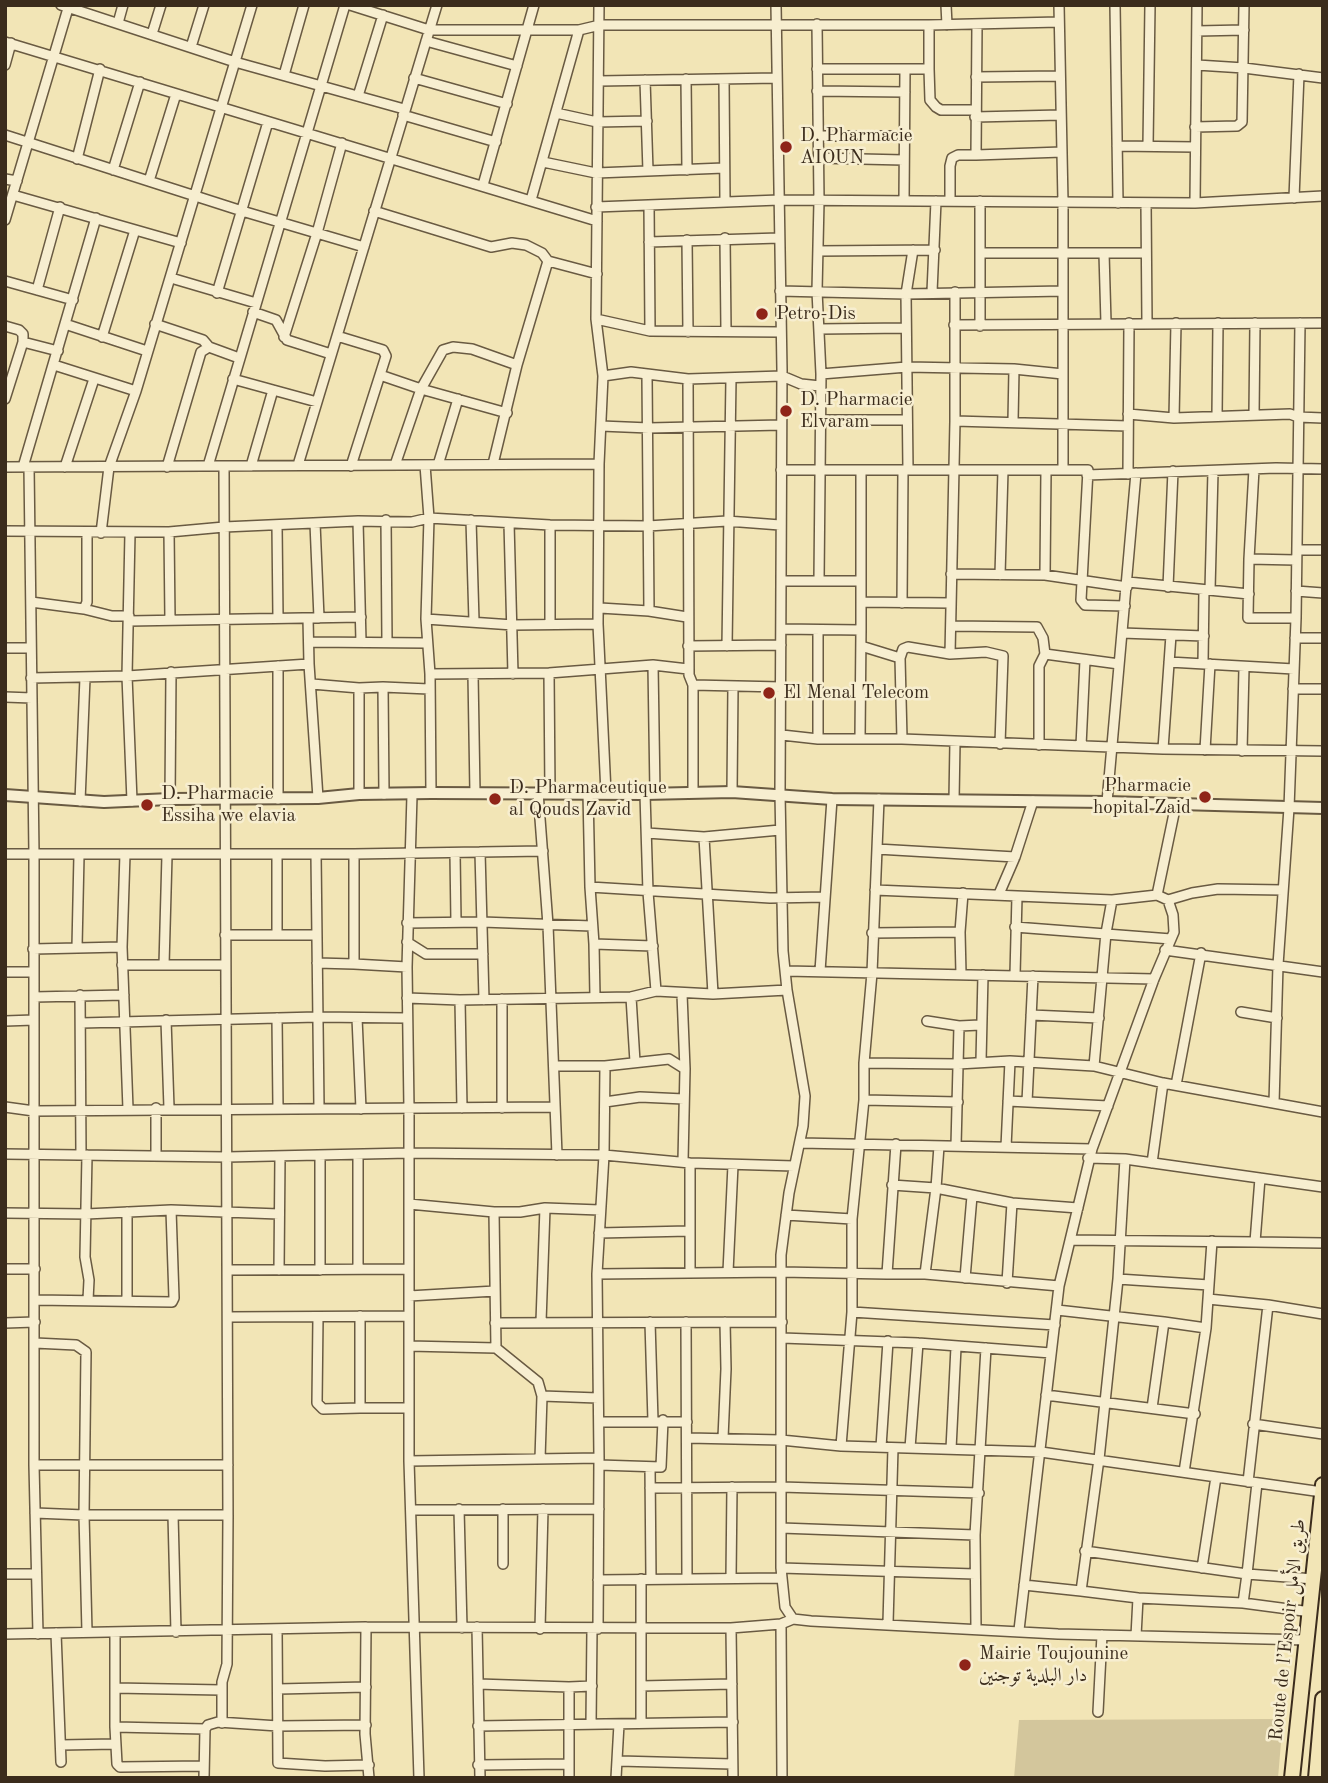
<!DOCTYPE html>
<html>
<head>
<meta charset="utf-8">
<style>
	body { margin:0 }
	#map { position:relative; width:1328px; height:1783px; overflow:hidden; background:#f2e5b6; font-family:"Old Standard TT",serif }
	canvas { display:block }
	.frame { position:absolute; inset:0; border:7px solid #3b2c1c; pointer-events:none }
</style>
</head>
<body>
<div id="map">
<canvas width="1328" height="1783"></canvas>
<div class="frame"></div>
</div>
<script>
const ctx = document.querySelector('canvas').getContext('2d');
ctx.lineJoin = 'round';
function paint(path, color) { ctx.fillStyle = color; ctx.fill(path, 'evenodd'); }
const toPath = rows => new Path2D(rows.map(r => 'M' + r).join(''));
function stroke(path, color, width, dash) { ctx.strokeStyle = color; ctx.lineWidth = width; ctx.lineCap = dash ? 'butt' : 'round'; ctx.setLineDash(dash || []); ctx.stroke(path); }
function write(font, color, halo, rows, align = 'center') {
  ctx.font = font + ' "Old Standard TT",Amiri,serif'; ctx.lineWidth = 5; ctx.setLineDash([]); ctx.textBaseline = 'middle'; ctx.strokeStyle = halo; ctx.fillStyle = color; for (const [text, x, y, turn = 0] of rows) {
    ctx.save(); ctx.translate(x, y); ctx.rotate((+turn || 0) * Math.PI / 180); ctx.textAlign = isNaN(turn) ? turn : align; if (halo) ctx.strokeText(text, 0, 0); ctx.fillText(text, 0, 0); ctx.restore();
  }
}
const green = toPath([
	[1283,1719,1278,1778,1014,1778,1019,1720]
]);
const minor = toPath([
	[61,5,235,62,404,109],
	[350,5,429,30,579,30,600,25,929,25,1059,22],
	[599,5,596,319,603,376,599,464,598,624,606,793],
	[776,5,782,370,780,794,783,951,787,990,805,1096,803,1126,789,1193,781,1255,781,1568,785,1607,793,1619,811,1621,1058,1634,1307,1640],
	[946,5,947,25],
	[1059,5,1063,202,1063,470],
	[1115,5,1118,203],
	[118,23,123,5],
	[817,24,819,201,817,291,821,374,819,580],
	[977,24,976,155,1062,152],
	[1197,31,1244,30],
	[152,34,161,5],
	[426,41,517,66],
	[5,42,597,221],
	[191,47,204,5],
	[5,65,11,43],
	[1197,65,1244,68,1323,78],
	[817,69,905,69,904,201],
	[905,69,929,69,929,25],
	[929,69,930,100,936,107,941,110,975,110],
	[284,75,304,5],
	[976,77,1060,76],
	[414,78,507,104],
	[686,79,687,170],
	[724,79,725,201],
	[645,80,648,171],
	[599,81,777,78],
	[817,91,905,92],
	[358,96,383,15],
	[556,113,597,122,647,121],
	[403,115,496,142],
	[975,117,1061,115],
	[1195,127,1237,126,1242,122,1244,5],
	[5,135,242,211,364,247],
	[818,136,904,136],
	[1117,146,1195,147],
	[1148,146,1150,5],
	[818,158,904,160],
	[77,159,100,69],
	[543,162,596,173,724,168],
	[113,170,140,82],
	[5,179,17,181],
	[149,181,176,94],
	[483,185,534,5],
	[13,195,181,243],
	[1294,198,1299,74],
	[531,200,579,30],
	[950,201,950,166,952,158,958,155,976,155],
	[980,201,980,326],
	[1146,203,1147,323],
	[1195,203,1197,5],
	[649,205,650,331],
	[596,207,779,200,1195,203,1323,196],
	[374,211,491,247,512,243,526,245,542,253,548,261,597,274],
	[5,220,69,5],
	[725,238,726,331],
	[687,240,688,332],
	[649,242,779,238],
	[818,251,935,250],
	[980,253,1146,253],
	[1104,253,1106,323],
	[171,278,256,303],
	[5,281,73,300],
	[37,290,60,207],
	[780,291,906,294,1063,291],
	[932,292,936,201],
	[217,293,268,122],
	[253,312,276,320,287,340,331,354],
	[596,319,650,331,780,332],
	[65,324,147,351],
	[155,324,203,340,209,347],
	[954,325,1323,323],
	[5,326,19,330,23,334,23,342,5,399],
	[819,329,906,328],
	[337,336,383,350,386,356,351,466],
	[102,337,135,230],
	[284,337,317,233,342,143],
	[23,342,58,351],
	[54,365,136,391],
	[821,374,907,367,1014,369,1063,374],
	[380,375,421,389,507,413],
	[603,376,631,372,688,379,782,376,801,384,820,386],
	[647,376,649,611],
	[233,379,273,390],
	[688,379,689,675,693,685,781,687],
	[1128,414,1174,418,1290,414,1298,417,1323,418],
	[1217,415,1218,323],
	[1254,415,1255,323],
	[1174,418,1176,323],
	[820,420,907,420],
	[955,421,1128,426],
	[1013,421,1014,369],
	[601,426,649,428,781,425],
	[493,464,517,365,548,261],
	[298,465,437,5],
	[395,465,421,389,443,350,453,347,472,349,517,365],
	[425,465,429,518,426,619,430,674,431,793],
	[438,465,458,399],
	[208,466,345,5],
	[251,466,273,390,317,402],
	[5,467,599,464],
	[23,467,96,218],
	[29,467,34,854,34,1465,38,1634],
	[65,467,94,379],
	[167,467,201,352,209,347,239,358],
	[1254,469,1249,559,1248,618,1296,618],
	[781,470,1088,470,1081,600,1085,605,1125,606],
	[908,470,906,294,913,250],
	[1128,474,1129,323],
	[1087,475,1276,468,1323,469],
	[386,520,387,642],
	[471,520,474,621],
	[358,521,361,642],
	[315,523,319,618],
	[509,523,513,674],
	[277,525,278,618],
	[5,531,169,532,224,527,358,521,412,522,429,518,550,525,648,526,727,521,780,525],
	[169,532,170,620],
	[101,533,109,467,136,391,252,5],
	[130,533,127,676,132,801],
	[1297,550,1323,550],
	[1249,559,1296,560],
	[951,574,1045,575,1127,587],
	[1000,575,1003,470],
	[1045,575,1046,470],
	[781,581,860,581],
	[1128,582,1249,594],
	[1168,587,1173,471],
	[1210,590,1213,471],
	[1296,591,1323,593],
	[31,602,84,609,87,602,87,533],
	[861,602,951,603],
	[902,603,903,470],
	[600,608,649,611,687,617],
	[84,609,112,616,129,616],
	[308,618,309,664,318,798],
	[426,619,513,625,598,624],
	[129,621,361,617],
	[550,624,550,525],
	[951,626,1037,627,1043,638,1045,654],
	[781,629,861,630,861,470],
	[1122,633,1204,636],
	[1295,638,1323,638],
	[309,642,426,643],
	[688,646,781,645],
	[727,646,731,378],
	[861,646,900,658],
	[5,648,30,648],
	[950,654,955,421,955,292],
	[1169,662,1294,669],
	[1203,663,1204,590],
	[653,665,655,793],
	[549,673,550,793],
	[430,674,549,673,653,665,688,669],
	[473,674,475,793],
	[31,678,127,676,309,664],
	[312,684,359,688,383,687,429,689],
	[693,685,693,792],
	[383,687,384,794],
	[359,688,359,794],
	[1293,689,1323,689],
	[5,697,32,698],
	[782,735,818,739,902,739,1163,749,1323,751],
	[818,739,818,630],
	[860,739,861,630],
	[902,739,900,658,903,649,908,647,950,654,986,652,1003,656,1000,744],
	[1039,745,1039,666,1045,654,1119,664],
	[1081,746,1085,660],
	[1163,749,1171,635],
	[1205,750,1210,664],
	[1242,751,1244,668],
	[538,792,548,925,557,1155],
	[732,792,733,686],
	[588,793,590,887,594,944,653,946],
	[645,794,648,892,656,991],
	[412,795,407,967,409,1109,409,1461,419,1778],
	[170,799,171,672],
	[278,799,278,666],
	[954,800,955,742],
	[80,801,85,678],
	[1107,802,1136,473],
	[647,833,704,837,780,830],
	[704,837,713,994],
	[877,849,1015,857],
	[480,852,484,1000],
	[455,853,456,922],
	[5,854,354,854,543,851],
	[125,854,122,947,128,1109],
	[316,854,319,1108],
	[277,855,277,935],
	[590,887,770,898,825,897],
	[875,890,1112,900,1157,895,1168,900,1192,893,1218,889,1283,890],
	[999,894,1015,857,1033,801],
	[1157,895,1176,804],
	[407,923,482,922,592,926],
	[1015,927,1171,939],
	[872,933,960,932],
	[225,935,317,935],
	[407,942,426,954,483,954],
	[594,944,595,997],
	[77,947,79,855],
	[33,949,122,947],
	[1165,950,1323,972],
	[317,963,354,964,354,854],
	[354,964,407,967],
	[122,965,225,965],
	[164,965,167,855],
	[786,971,1154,979],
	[820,971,832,799],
	[5,972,33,972],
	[961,974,960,932,963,893],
	[1015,975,1017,896],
	[682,994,685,1069,683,1161],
	[80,995,81,1155],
	[34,997,124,995],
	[631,997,635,1062],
	[407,998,460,1000,631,997,656,991,713,994,787,990],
	[460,1000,462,1108],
	[1241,1012,1277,1018],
	[1031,1015,1099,1018],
	[277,1018,278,1108],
	[357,1018,361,1109],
	[166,1020,169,1108],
	[5,1021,34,1020],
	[927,1021,959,1026,980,1025],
	[81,1023,317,1017,407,1018],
	[981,1061,983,975],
	[864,1063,958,1064,1010,1061,1094,1066,1163,1083,1323,1112],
	[554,1066,605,1066,669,1059,685,1069],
	[1094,1066,1106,933,1112,900],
	[1176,1085,1201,953],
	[864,1100,958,1102],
	[1008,1101,1108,1106],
	[605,1102,640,1097,684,1099],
	[1027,1102,1033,976],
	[1274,1103,1278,965,1289,808,1296,618,1300,323],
	[5,1107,34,1111,554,1107],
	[156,1108,156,1156],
	[502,1108,502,999],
	[800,1143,1092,1149,1154,979,1174,932,1173,915,1168,900],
	[896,1144,887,1274,925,1274,1059,1286],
	[956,1146,959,1026],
	[1006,1147,1010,1061],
	[5,1154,227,1157,409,1153,604,1155,690,1163,794,1166],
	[87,1155,85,1257,89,1280,88,1300],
	[358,1155,358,1269],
	[1088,1158,1125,1159,1323,1187],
	[1125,1159,1118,1279,1099,1459,1081,1591,1138,1598,1136,1636],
	[690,1163,690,1272],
	[1152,1163,1163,1083],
	[1260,1178,1255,1242,1323,1243],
	[892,1185,936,1188,1012,1203,1078,1208],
	[409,1204,494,1212,520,1212,545,1208,600,1210],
	[127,1212,127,1301],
	[5,1213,86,1214,171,1210,279,1214],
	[786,1215,852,1219],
	[599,1233,689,1231],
	[1070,1240,1255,1242],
	[5,1269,35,1269],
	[228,1270,409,1269],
	[279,1270,280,1156],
	[320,1270,320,1155],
	[728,1272,733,1165],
	[597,1274,781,1272,887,1274],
	[925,1274,936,1188,939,1146],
	[965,1278,972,1196],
	[1118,1279,1209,1285],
	[1007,1283,1012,1203],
	[409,1296,495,1291],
	[1208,1299,1268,1305,1323,1314],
	[35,1300,172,1302,174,1298,171,1210],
	[1057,1310,1164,1322],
	[852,1312,1055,1325],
	[360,1316,360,1408,409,1408],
	[228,1317,409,1316],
	[318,1317,317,1403,323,1409,360,1408],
	[541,1322,545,1208],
	[650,1322,653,1421],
	[686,1322,687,1579],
	[5,1323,35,1322],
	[495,1323,782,1322],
	[782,1338,918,1343,1051,1353],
	[35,1343,76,1345,86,1352,84,1515,87,1632],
	[409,1346,496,1348,494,1212],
	[496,1348,538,1382,542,1396,540,1459],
	[1046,1395,1195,1414],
	[542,1396,598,1398],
	[1152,1408,1164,1322,1206,1328],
	[599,1422,687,1422],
	[1253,1424,1323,1434],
	[688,1438,781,1440,841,1446,1041,1452,1322,1492],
	[723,1438,726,1369,725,1322],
	[841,1446,852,1312,852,1219,864,1100,864,1063,872,973,879,799],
	[881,1447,888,1341],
	[910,1448,918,1343],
	[951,1449,956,1347],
	[409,1461,599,1458],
	[34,1465,228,1465],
	[599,1465,661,1467,663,1420],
	[650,1467,651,1579],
	[1184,1472,1206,1328,1212,1241],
	[1248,1482,1268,1305],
	[650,1488,781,1487,979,1493],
	[459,1509,462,1628],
	[503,1509,503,1564],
	[411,1510,599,1509],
	[35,1513,84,1515,228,1515],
	[173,1515,176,1632],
	[781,1528,975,1535],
	[1085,1551,1247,1574,1257,1483],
	[781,1568,975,1574],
	[1202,1568,1216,1477],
	[5,1574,36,1574],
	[731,1578,732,1487],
	[641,1579,641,1686,732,1684],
	[598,1580,782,1578],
	[1024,1585,1081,1591],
	[1138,1598,1243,1603,1311,1612],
	[1243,1603,1247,1574,1314,1579],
	[888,1623,893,1448],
	[781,1624,782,1778],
	[366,1627,365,1734,369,1778],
	[477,1627,480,1778],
	[731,1628,733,1778],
	[976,1628,975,1535,986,1348],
	[277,1629,278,1763,325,1766,369,1765],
	[540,1629,543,1509],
	[598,1629,599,1458,597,1274,604,1155,605,1066],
	[1019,1630,1059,1286,1092,1149],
	[115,1632,115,1727,117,1764,120,1767,204,1766],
	[56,1633,61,1762],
	[5,1634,366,1627,731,1628,781,1624,793,1619],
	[478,1684,569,1687,569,1778],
	[641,1686,641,1723],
	[569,1687,592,1686],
	[115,1688,221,1690],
	[278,1689,366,1687],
	[1098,1712,1102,1635],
	[222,1723,222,1682,227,1664,228,1515,224,466],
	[591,1724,592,1629],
	[478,1726,733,1722],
	[115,1727,205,1729,208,1725,218,1722,278,1726,366,1725],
	[61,1745,115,1744],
	[619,1761,732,1764],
	[478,1765,569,1764],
	[204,1778,205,1729],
	[616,1778,619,1724]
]);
const tertiary = toPath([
	[5,795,104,802,170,799,318,798,359,794,431,793,645,794,732,792,832,799,1107,802,1323,808]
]);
const trunk = toPath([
	[1292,1778,1323,1485],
	[1316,1778,1323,1699]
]);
const markers = [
	[786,147,7,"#8f2418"],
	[762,314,7,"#8f2418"],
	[786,411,7,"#8f2418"],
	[769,693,7,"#8f2418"],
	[1205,797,7,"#8f2418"],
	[495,799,7,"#8f2418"],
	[147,805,7,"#8f2418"],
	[965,1665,7,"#8f2418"]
];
const poiNames = [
	["D. Pharmacie",800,136],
	["AIOUN",800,158],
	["Petro-Dis",776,314],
	["D. Pharmacie",800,400],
	["Elvaram",800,422],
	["El Menal Telecom",783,693],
	["Pharmacie",1191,786,"right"],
	["hopital Zaid",1191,808,"right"],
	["D. Pharmaceutique",509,788],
	["al Qouds Zavid",509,810],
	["D. Pharmacie",161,794],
	["Essiha we elavia",161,816],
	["Mairie Toujounine",979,1654],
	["دار البلدية توجنين",979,1676]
];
const streetNames = [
	["Route de l’Espoir طريق الأمل",1288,1630,-84]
];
paint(green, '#d3c69c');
stroke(minor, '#695a42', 12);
stroke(tertiary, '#695a42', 14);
stroke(trunk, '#3b2c1c', 18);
stroke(minor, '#f7eed0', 9);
stroke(tertiary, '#f7eed0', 10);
stroke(trunk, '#f2e5b6', 14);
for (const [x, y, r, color] of markers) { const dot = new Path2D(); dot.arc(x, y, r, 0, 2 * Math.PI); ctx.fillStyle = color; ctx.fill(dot); stroke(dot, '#f7eed0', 2.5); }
write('19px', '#3b2c1c', '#f7eed0', poiNames, 'left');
write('19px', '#3b2c1c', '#f7eed0', streetNames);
</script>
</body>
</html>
